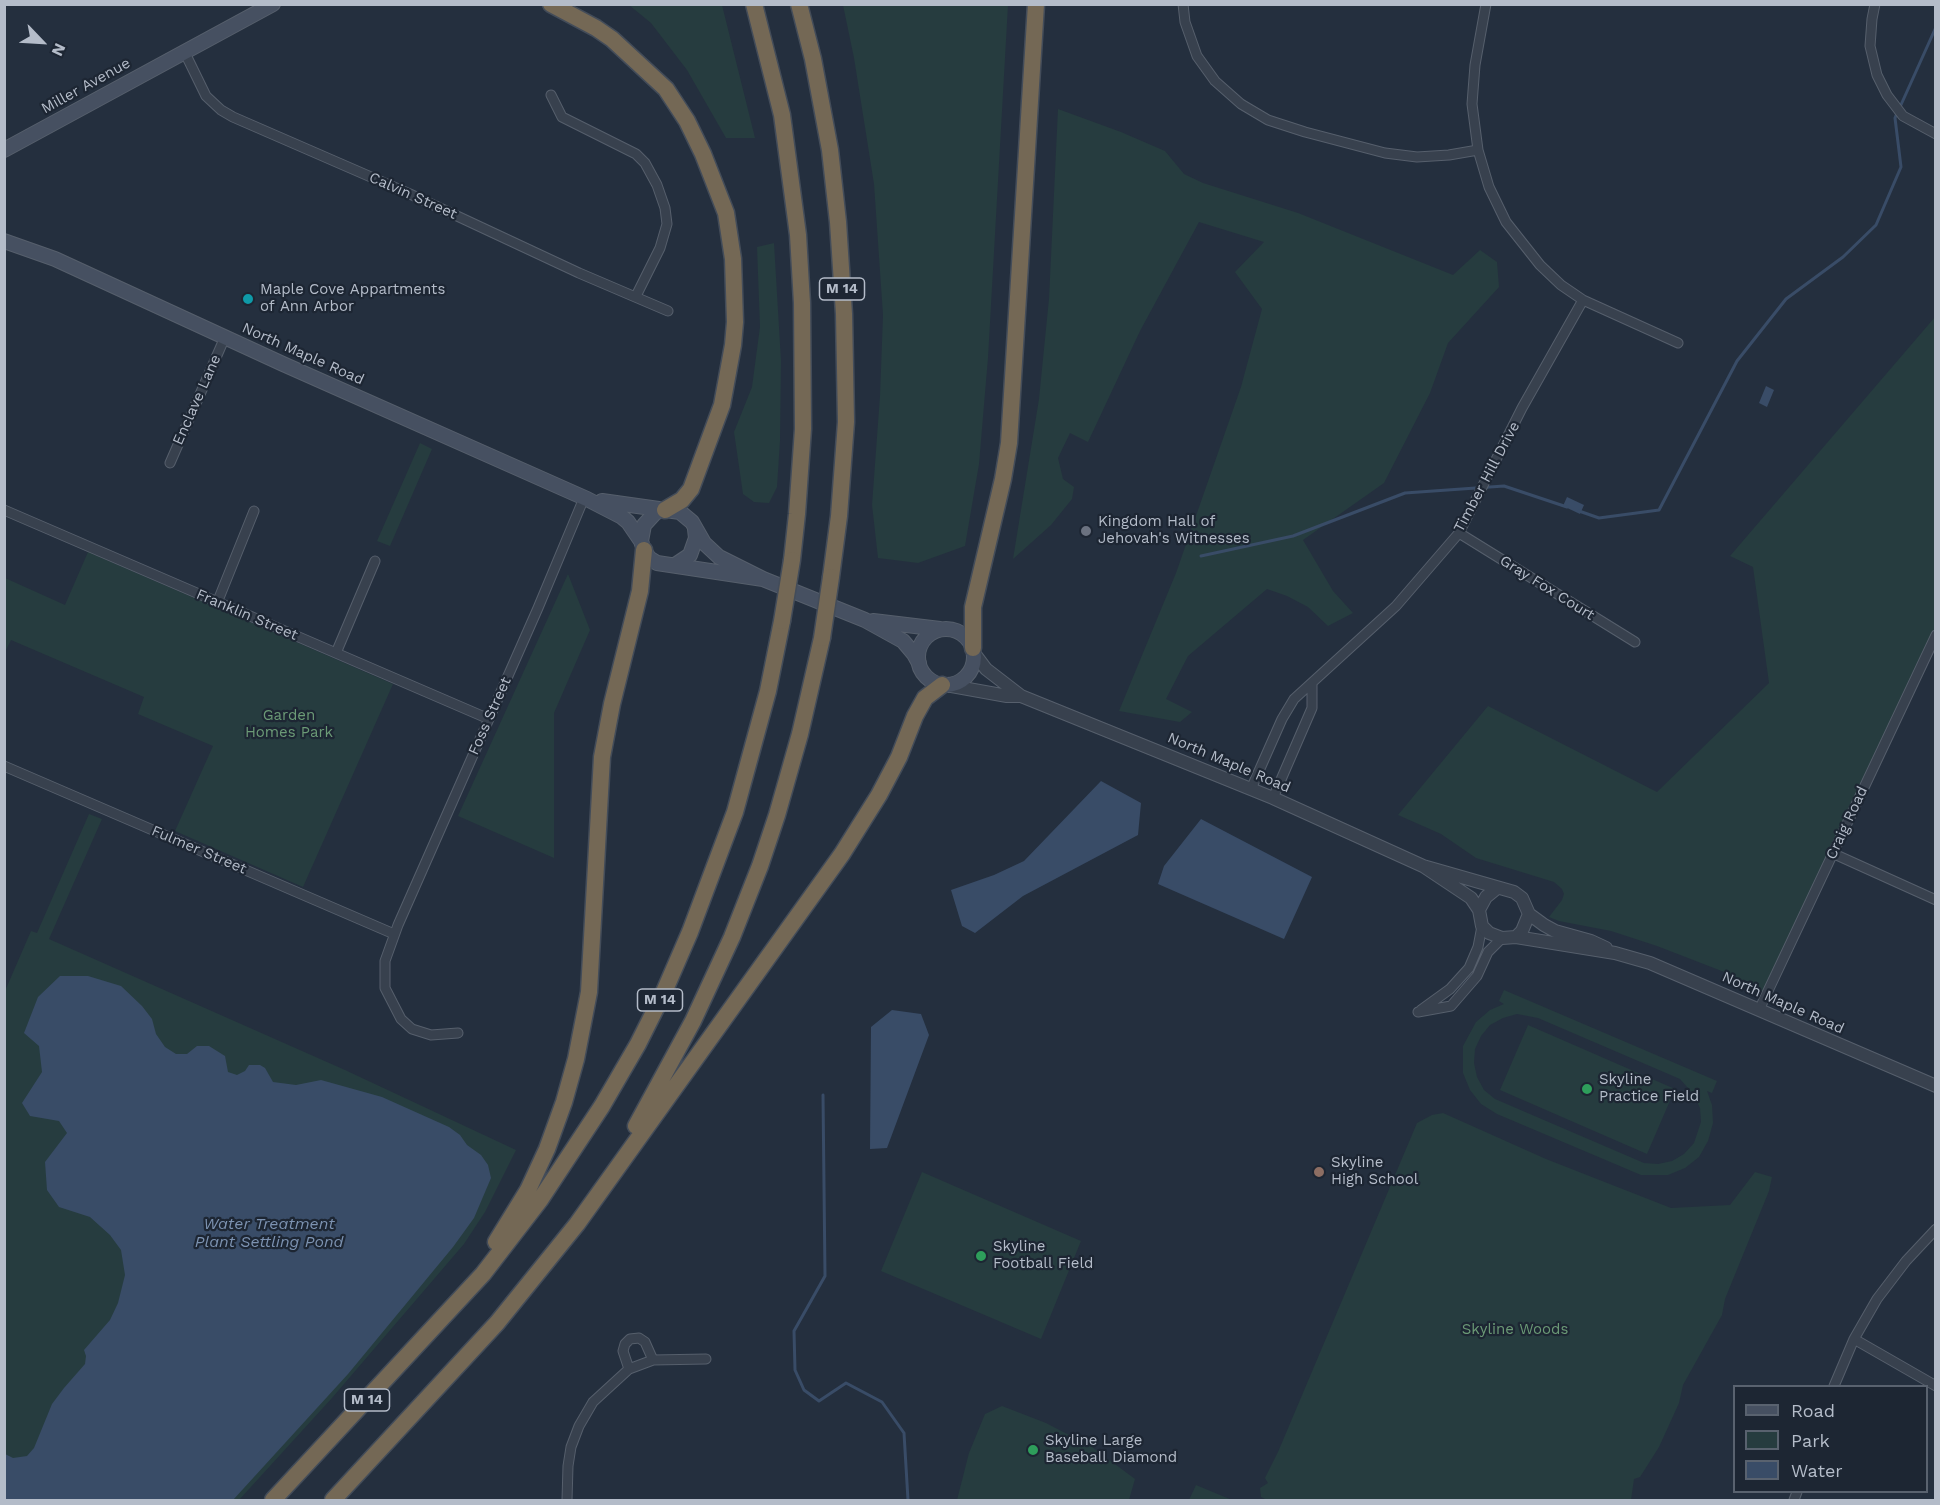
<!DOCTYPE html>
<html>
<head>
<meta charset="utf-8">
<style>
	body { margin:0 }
	#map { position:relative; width:1940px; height:1505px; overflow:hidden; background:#242f3e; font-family:"Work Sans",sans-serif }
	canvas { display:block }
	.frame { position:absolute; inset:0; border:6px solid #b4bcc9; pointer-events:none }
	.legend { position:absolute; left:1733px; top:1385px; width:195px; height:108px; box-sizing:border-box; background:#1d2633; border:2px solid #59626f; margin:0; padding:8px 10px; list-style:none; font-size:18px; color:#b4bcc9 }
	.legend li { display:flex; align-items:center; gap:12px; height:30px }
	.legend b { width:30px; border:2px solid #59626f }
	.north { position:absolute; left:12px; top:12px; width:60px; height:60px; -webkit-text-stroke:4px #1d2633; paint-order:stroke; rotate:115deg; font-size:16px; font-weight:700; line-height:24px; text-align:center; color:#b4bcc9 }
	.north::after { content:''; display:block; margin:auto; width:21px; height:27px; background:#b4bcc9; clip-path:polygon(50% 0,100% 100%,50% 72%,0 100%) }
</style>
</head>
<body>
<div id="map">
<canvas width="1940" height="1505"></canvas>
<div class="frame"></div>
<ul class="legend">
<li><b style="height:8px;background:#465061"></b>Road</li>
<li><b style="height:16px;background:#263c3f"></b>Park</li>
<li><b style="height:16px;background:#394c67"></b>Water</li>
</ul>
<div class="north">N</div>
</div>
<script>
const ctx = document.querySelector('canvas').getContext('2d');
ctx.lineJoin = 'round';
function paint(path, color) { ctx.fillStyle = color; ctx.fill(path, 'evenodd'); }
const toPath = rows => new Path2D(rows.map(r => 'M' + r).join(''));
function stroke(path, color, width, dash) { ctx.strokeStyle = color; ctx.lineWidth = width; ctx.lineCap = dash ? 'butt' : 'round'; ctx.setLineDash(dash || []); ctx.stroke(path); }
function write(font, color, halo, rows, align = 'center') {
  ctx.font = font + ' "Work Sans",sans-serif'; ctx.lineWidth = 4.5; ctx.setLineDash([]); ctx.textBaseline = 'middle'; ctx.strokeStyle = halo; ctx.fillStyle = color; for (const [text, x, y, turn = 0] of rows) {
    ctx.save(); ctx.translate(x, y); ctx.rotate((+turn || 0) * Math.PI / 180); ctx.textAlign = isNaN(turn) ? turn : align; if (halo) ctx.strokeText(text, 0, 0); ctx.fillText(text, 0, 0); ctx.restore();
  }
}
const green = toPath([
	[629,5,722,5,755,138,726,138,687,70,651,23],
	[843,5,1008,5,988,358,979,464,965,546,918,563,878,558,872,505,880,396,883,315,874,184,854,58],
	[1058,109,1121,132,1165,151,1184,174,1203,183,1298,213,1453,275,1480,250,1497,262,1499,287,1448,343,1430,393,1384,483,1303,540,1333,591,1353,613,1328,626,1308,607,1287,596,1267,589,1188,656,1166,699,1192,712,1180,722,1119,711,1176,573,1241,387,1262,309,1235,272,1264,242,1199,222,1140,331,1088,442,1070,433,1058,458,1063,479,1074,487,1072,499,1051,525,1013,559,1039,399,1049,299],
	[774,243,781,361,780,441,777,487,769,503,754,502,743,494,734,432,752,387,760,327,757,247],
	[1935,317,1935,637,1766,994,1732,975,1657,946,1611,931,1559,921,1549,917,1562,900,1564,894,1562,889,1554,882,1476,858,1441,834,1398,815,1488,706,1657,792,1769,683,1753,567,1730,556],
	[420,443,432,449,390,546,377,541],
	[88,552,393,684,303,887,175,831,213,746,138,714,144,697,11,640,5,652,5,578,65,605],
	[568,574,590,630,554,713,554,858,458,816],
	[89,814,102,819,49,939,345,1070,516,1150,485,1212,464,1244,332,1398,239,1500,5,1500,5,991,31,931,37,933],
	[1504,990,1717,1081,1712,1093,1707,1091,1712,1105,1713,1123,1708,1141,1699,1157,1685,1168,1668,1175,1641,1175,1497,1114,1481,1104,1470,1090,1463,1073,1463,1046,1476,1022,1490,1010,1504,1004,1499,1001],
	[1517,1014,1538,1018,1680,1079,1694,1095,1700,1108,1701,1122,1694,1143,1684,1154,1672,1161,1658,1164,1644,1163,1495,1099,1484,1090,1477,1077,1474,1063,1475,1049,1481,1036,1490,1025,1503,1018],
	[1528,1025,1675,1089,1647,1154,1500,1090],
	[1443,1113,1546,1159,1671,1208,1730,1205,1755,1172,1772,1177,1769,1191,1725,1299,1722,1315,1683,1385,1679,1403,1659,1447,1640,1477,1634,1479,1631,1500,1267,1500,1261,1497,1260,1488,1268,1483,1265,1478,1278,1452,1417,1123,1432,1115],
	[922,1172,1081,1241,1041,1339,881,1271],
	[1002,1406,1046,1423,1092,1447,1135,1479,1129,1500,957,1500,969,1453,985,1414],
	[1196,1485,1232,1500,1189,1500]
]);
const water = toPath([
	[1766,386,1774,390,1767,407,1759,403],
	[1567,497,1584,505,1580,514,1563,506],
	[1101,781,1141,803,1138,835,1023,896,975,933,962,926,951,890,994,875,1024,861],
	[1201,819,1312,877,1284,939,1158,884,1164,866],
	[60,976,88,976,121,986,142,1006,152,1019,156,1034,165,1047,176,1054,187,1054,197,1046,209,1046,225,1056,228,1072,237,1075,245,1071,249,1065,260,1065,265,1068,273,1082,296,1085,321,1080,382,1097,449,1127,460,1135,467,1145,481,1155,488,1165,491,1178,474,1218,453,1247,348,1374,233,1500,5,1500,5,1454,13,1458,27,1456,34,1448,52,1404,64,1388,85,1364,86,1356,84,1350,110,1320,118,1303,125,1275,121,1250,110,1235,90,1217,59,1207,47,1190,45,1162,67,1133,59,1121,30,1116,22,1103,42,1072,39,1046,24,1033,38,997],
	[892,1010,921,1014,929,1035,887,1148,870,1149,871,1027]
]);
const stream = toPath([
	[1900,107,1936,27],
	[1579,511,1599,518,1659,510,1737,361,1786,299,1843,257,1876,225,1901,167,1895,118,1897,113],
	[1201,556,1293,536,1405,493,1504,486,1567,507],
	[823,1095,825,1276,794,1331,795,1370,804,1390,819,1401,846,1383,882,1402,904,1433,908,1500]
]);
const minor = toPath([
	[1183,4,1185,22,1197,56,1215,81,1241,104,1268,120,1305,132,1385,153,1417,157,1449,155,1478,150],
	[1486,4,1475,65,1472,104,1478,150,1489,187,1506,222,1540,265,1561,285,1583,300,1678,343],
	[1875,4,1872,19,1870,46,1877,75,1887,95,1903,116,1936,134],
	[185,53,206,96,221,110,233,117,410,194,579,273,668,311],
	[551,95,562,117,636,154,645,163,657,185,665,208,667,224,660,248,636,296],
	[170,463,225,337],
	[4,510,489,719],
	[1459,533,1635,642],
	[217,603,254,511],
	[336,653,375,561],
	[4,766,394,934],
	[1251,789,1282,719,1294,699,1396,606,1459,533,1522,408,1583,300],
	[1273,798,1312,708,1312,684],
	[1832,853,1936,900],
	[1421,1010,1450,989,1469,968,1478,947,1482,926],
	[1759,1010,1936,635],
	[1418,1012,1451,1006,1477,976,1488,952,1502,938],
	[458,1033,431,1035,412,1029,401,1019,385,988,385,961,398,925,538,608,584,498],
	[1854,1339,1936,1386],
	[629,1369,623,1351,625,1344,630,1339,639,1338,645,1342,653,1360],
	[1834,1386,1854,1339,1877,1299,1906,1261,1936,1229],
	[567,1500,568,1466,571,1447,579,1426,593,1402,629,1369,653,1360,706,1359],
	[1794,1500,1797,1492]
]);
const tertiary = toPath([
	[974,653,986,669,1021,696,1273,798,1423,866,1514,892,1522,898,1529,914,1522,931,1516,937,1502,938,1489,933,1482,926,1479,910,1471,898,1423,866],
	[946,685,1007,696,1021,696],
	[1479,910,1486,897,1497,888],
	[1529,914,1544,925,1555,931,1591,941,1606,948],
	[1516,937,1615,953,1650,963,1936,1086]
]);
const secondary = toPath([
	[4,150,273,4],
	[4,241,55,259,283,364,587,499,622,517,628,522,641,541,644,550,649,558,657,563,763,579],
	[602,501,680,512,692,522,704,543,719,557,763,579,865,620,903,641,914,654,919,663],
	[641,541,644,525,655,513,662,510],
	[675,565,690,555,696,538,695,529],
	[873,621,940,629],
	'918 657a28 28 0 1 1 56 0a28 28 0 1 1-56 0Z'
]);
const motorway = toPath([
	[551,4,596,28,612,39,666,89,687,121,703,154,726,213,733,259,735,322,733,345,722,405,691,489,682,500,665,510],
	[754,4,782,115,798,235,802,303,803,429,797,514,792,560],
	[799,4,813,59,830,150,838,222,844,314,846,422,839,516,831,577],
	[973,648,973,607,1003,479,1009,443,1036,4],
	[636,1126,693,1021,732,937,760,866,777,815,800,734,822,638],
	[496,1242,528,1190,547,1149,564,1102,576,1059,589,992,602,757,612,704,640,591,644,550],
	[273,1500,483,1274,540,1200,602,1106,638,1044,664,992,690,932,735,812,768,691,782,621],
	[333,1500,497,1323,577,1224,842,854,879,795,899,757,915,716,925,698,942,685]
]);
const motorwayBridge = toPath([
	[782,621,792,560],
	[822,638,831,577]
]);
const markers = [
	[248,299,6,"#0f9aa8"],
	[1086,531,6,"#6b7280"],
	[1587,1089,6,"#2e9e5b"],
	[1319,1172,6,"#8d6e63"],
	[981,1256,6,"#2e9e5b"],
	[1033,1450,6,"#2e9e5b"]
];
const shields = [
	[842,289,45],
	[660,1000,45],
	[367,1400,45]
];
const shieldNames = [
	["M 14",842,289],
	["M 14",660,1000],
	["M 14",367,1400]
];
const streetNames = [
	["Miller Avenue",86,86,-29],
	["Calvin Street",413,196,24],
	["North Maple Road",303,354,24],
	["Enclave Lane",197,400,-66],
	["Timber Hill Drive",1487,477,-62],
	["Gray Fox Court",1547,588,32],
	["Franklin Street",247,615,23],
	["Foss Street",490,716,-66],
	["North Maple Road",1229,763,23],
	["Craig Road",1847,823,-65],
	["Fulmer Street",199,850,23],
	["North Maple Road",1783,1003,24]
];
const poiNames = [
	["Maple Cove Appartments",260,290],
	["of Ann Arbor",260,307],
	["Kingdom Hall of",1098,522],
	["Jehovah's Witnesses",1098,539],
	["Skyline",1599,1080],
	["Practice Field",1599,1097],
	["Skyline",1331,1163],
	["High School",1331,1180],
	["Skyline",993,1247],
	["Football Field",993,1264],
	["Skyline Large",1045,1441],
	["Baseball Diamond",1045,1458]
];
const parkNames = [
	["Garden",289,716],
	["Homes Park",289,733],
	["Skyline Woods",1515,1330]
];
const waterNames = [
	["Water Treatment",269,1224],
	["Plant Settling Pond",269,1242]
];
paint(green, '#263c3f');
paint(water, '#394c67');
stroke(stream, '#394c67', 3);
stroke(minor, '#565f6c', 11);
stroke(tertiary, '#565f6c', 14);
stroke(secondary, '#565f6c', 16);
stroke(motorway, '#434c59', 19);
stroke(minor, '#38414e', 9);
stroke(tertiary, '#38414e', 12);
stroke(secondary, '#465061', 14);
stroke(motorway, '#746855', 16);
stroke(motorwayBridge, '#434c59', 19, []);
stroke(motorwayBridge, '#746855', 16);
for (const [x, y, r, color] of markers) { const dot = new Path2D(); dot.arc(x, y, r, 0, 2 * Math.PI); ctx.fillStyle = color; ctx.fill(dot); stroke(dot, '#1d2633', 2); }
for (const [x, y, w] of shields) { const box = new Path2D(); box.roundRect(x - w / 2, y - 11, w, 22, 4.5); ctx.fillStyle = '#1d2633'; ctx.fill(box); stroke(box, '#b4bcc9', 1.5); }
write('bold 14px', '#b4bcc9', null, shieldNames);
write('15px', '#b4bcc9', '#1d2633', streetNames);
write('15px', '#b4bcc9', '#1d2633', poiNames, 'left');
write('15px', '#6b9a76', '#1d2633', parkNames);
write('italic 16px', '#7c92b1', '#1d2633', waterNames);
</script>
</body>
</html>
